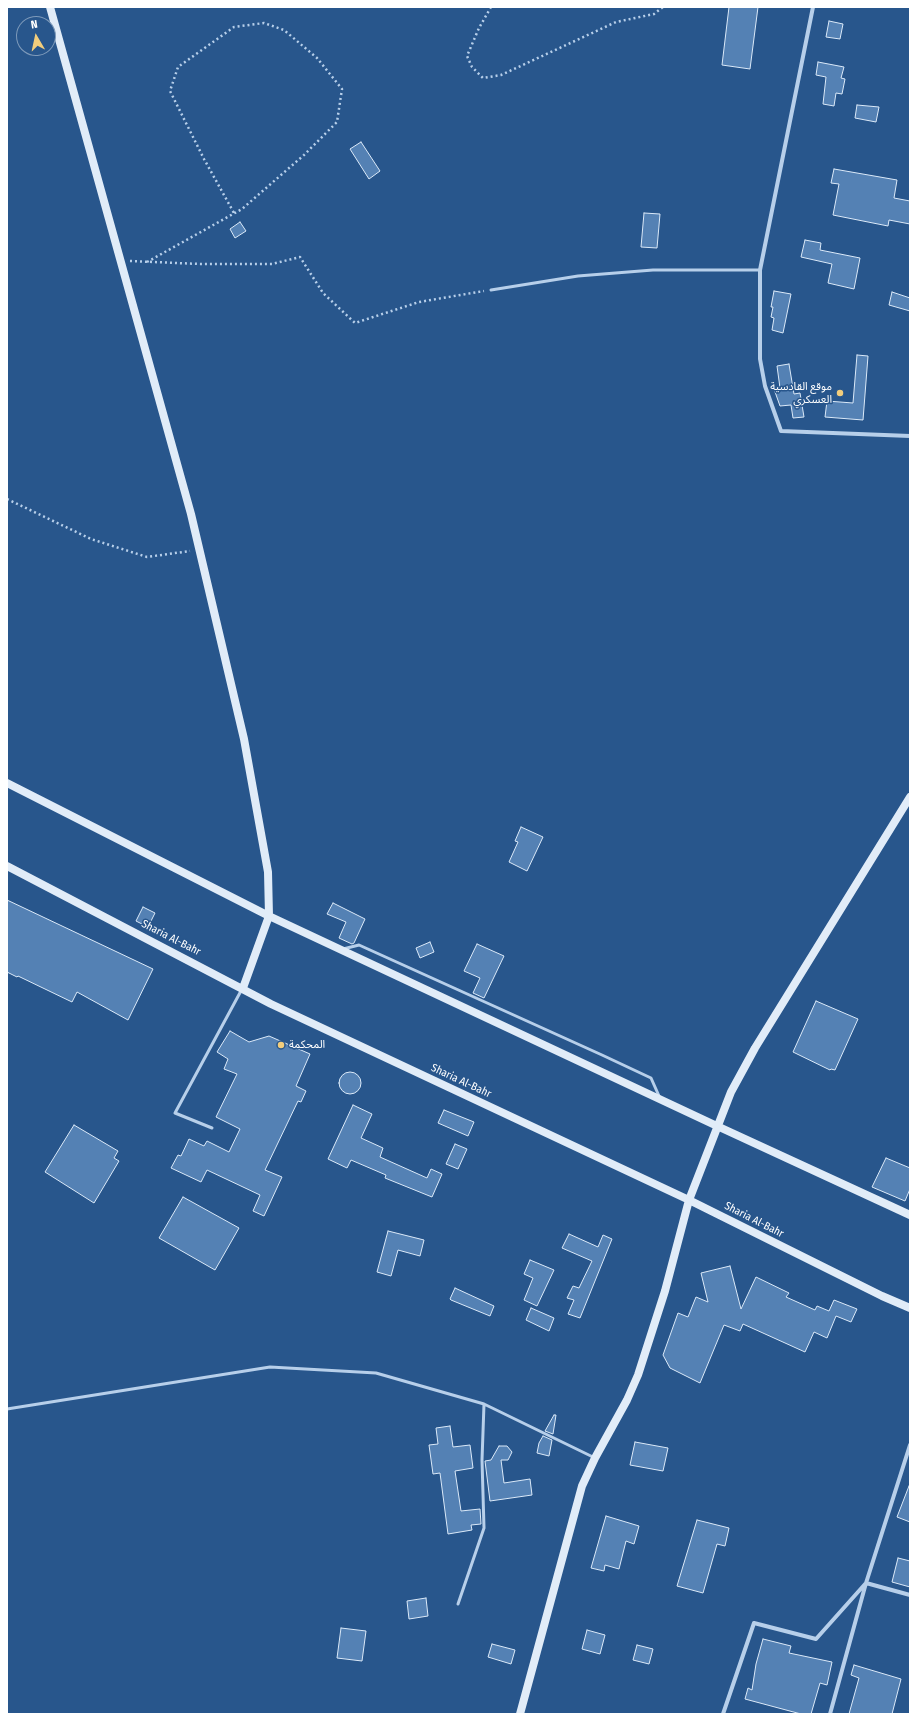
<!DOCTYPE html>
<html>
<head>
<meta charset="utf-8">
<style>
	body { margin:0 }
	#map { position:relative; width:917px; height:1721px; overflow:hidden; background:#28568c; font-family:"Fira Sans Condensed",sans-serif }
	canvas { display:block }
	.frame { position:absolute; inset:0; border:8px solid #fff; pointer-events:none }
	.north { position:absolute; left:16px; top:16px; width:40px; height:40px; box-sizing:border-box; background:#28568c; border:1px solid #7e9aba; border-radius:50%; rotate:351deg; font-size:11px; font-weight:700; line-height:16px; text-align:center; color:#fff }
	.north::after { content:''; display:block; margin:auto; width:14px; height:18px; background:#f2cd7c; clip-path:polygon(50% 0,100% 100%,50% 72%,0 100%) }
</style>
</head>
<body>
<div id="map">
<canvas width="917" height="1721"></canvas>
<div class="frame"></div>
<div class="north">N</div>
</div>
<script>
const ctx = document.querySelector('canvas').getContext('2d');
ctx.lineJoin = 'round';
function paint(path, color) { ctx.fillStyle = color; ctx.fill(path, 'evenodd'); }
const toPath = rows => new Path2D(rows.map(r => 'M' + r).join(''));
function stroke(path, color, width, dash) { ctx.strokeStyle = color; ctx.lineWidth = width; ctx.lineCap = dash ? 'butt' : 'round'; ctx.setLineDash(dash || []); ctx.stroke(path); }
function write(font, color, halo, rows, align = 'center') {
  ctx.font = font + ' "Fira Sans Condensed","Noto Sans Arabic",sans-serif'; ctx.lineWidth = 3; ctx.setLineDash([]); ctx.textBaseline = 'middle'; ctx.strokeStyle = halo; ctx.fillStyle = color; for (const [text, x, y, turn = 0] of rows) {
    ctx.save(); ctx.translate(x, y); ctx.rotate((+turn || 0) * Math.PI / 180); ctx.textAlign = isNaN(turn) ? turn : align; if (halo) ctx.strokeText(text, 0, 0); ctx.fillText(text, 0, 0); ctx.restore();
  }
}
const building = toPath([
	[729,7,758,7,750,69,722,65,729,7],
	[829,21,843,24,840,39,826,37,829,21],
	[818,62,844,67,841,78,845,79,842,94,836,93,834,106,823,104,826,77,816,75,818,62],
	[857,105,879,107,876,122,855,118,857,105],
	[361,142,380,171,369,179,350,149,361,142],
	[834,169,897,180,894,198,910,201,910,224,889,220,888,226,833,215,839,184,831,183,834,169],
	[644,213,660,214,657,248,641,247,644,213],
	[240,222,246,231,235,238,230,229,240,222],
	[805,240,821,243,820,250,860,258,854,289,828,283,832,264,801,257,805,240],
	[774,291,791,294,783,333,772,330,774,318,771,317,773,307,771,307,774,291],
	[892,292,910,298,910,311,889,305,892,292],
	[857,355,868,356,863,420,825,417,827,401,853,403,857,355],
	[789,364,794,394,800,393,804,417,793,418,791,405,780,406,774,389,780,388,777,366,789,364],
	[521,827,543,837,527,871,509,862,518,842,515,841,521,827],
	[7,900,153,969,128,1020,77,992,72,1002,18,976,17,977,7,972,7,900],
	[333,903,365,919,354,943,352,944,339,938,346,922,327,914,333,903],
	[143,907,155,913,148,927,136,921,143,907],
	[430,942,434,952,420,958,416,948,430,942],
	[477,944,504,956,484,998,473,993,480,978,464,971,477,944],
	[816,1001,858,1019,835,1070,831,1069,830,1070,793,1052,816,1001],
	[230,1031,249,1042,269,1036,310,1054,296,1086,306,1091,301,1102,298,1101,265,1170,282,1177,264,1216,253,1211,260,1195,207,1170,201,1182,171,1168,178,1155,181,1156,189,1139,204,1146,207,1141,229,1152,240,1129,216,1117,237,1074,224,1069,228,1059,217,1052,230,1031],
	'339 1083a11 11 0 1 1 22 0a11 11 0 1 1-22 0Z',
	[353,1105,372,1114,361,1138,383,1148,380,1157,427,1178,431,1169,442,1174,432,1197,385,1178,386,1175,351,1160,347,1168,328,1159,353,1105],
	[444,1110,474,1122,468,1136,438,1123,444,1110],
	[74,1125,118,1151,114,1158,119,1161,94,1203,45,1172,74,1125],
	[455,1144,467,1149,458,1169,446,1164,455,1144],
	[886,1158,910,1168,910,1189,905,1201,872,1187,886,1158],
	[183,1197,239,1228,215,1270,159,1238,183,1197],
	[388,1231,424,1240,420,1256,398,1250,391,1276,377,1272,388,1231],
	[569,1234,598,1247,603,1235,612,1239,580,1318,568,1314,574,1300,567,1298,573,1286,579,1288,592,1261,562,1248,569,1234],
	[530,1260,554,1270,537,1306,524,1300,533,1278,524,1274,530,1260],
	[730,1266,741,1309,756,1277,789,1293,786,1297,815,1310,817,1306,829,1311,834,1300,857,1309,851,1322,836,1316,827,1338,814,1332,805,1352,743,1324,740,1331,724,1325,700,1383,670,1368,663,1355,678,1313,688,1317,696,1297,708,1302,701,1273,730,1266],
	[455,1288,494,1306,490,1316,451,1300,450,1299,455,1288],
	[531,1308,554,1318,549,1331,526,1320,531,1308],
	[554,1415,556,1415,553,1434,545,1431,554,1415],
	[450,1426,453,1447,470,1445,473,1468,455,1471,461,1511,480,1509,481,1524,471,1525,472,1530,448,1534,440,1473,433,1474,429,1445,438,1444,436,1428,450,1426],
	[543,1436,552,1440,549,1456,537,1453,539,1443,543,1436],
	[635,1442,668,1448,663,1471,630,1465,635,1442],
	[499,1446,507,1446,512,1452,508,1460,501,1460,504,1483,530,1479,532,1495,490,1501,485,1461,491,1460,499,1446],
	[909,1486,910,1486,910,1522,897,1517,909,1486],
	[606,1516,639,1526,634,1544,626,1541,619,1569,605,1565,604,1571,591,1568,606,1516],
	[697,1520,729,1528,725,1546,717,1544,703,1593,677,1586,697,1520],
	[898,1558,910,1561,910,1587,892,1582,898,1558],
	[426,1598,428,1616,409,1619,407,1601,426,1598],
	[341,1628,366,1631,362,1661,337,1658,341,1628],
	[587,1630,605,1635,600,1654,582,1649,587,1630],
	[763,1639,791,1646,789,1653,832,1662,827,1685,820,1683,811,1714,801,1714,745,1699,748,1688,752,1690,756,1664,763,1639],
	[492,1644,515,1650,511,1664,488,1657,492,1644],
	[637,1645,653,1649,649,1664,633,1660,637,1645],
	[854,1665,901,1679,892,1714,849,1714,859,1678,851,1675,854,1665]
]);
const path = toPath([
	[491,7,479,28,467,56,472,67,483,78,501,75,616,22,654,14,663,7],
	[130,261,200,264,272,264,300,257,323,293,355,323,419,302,484,291],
	[147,262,242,209,304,155,337,122,342,89,317,58,284,30,264,23,234,27,178,67,170,91,204,159,234,213],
	[7,499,91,539,147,557,190,551]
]);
const lane = toPath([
	[491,290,578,276,653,270,760,270],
	[343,949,359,945,602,1055,651,1078,659,1096],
	[212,1128,175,1113,242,989],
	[7,1409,270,1367,376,1373,484,1404,595,1458],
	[458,1604,484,1528,482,1460,484,1404]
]);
const street = toPath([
	[813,7,760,270,760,359,765,386,781,431,910,436],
	[723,1714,754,1623,816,1639,866,1583,910,1595],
	[830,1714,866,1583,910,1445]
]);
const secondary = toPath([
	[50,7,191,514,244,739,268,872,269,916,243,988],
	[7,783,269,916,717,1126,910,1215],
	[7,866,271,1004,689,1200,882,1296,910,1308],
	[520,1714,582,1486,595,1458,627,1400,638,1375,665,1291,689,1200,731,1092,755,1048,910,797]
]);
const markers = [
	[840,393,4,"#f2cd7c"],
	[281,1045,4,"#f2cd7c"]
];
const poiNames = [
	["موقع القادسية",832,387],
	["العسكري",832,400],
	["المحكمة",289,1045,"left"]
];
const streetNames = [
	["Sharia Al-Bahr",171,938,27],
	["Sharia Al-Bahr",461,1081,25],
	["Sharia Al-Bahr",754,1220,27]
];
paint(building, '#5481b4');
stroke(building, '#dbe9f8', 1);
stroke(path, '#b7cfea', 2.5, [2, 3]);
stroke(lane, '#b7cfea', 3);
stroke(street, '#b7cfea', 4);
stroke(secondary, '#e1ecf8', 8);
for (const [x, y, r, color] of markers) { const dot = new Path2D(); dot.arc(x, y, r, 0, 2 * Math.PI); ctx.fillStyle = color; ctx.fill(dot); stroke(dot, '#28568c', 1.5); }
write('11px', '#fff', '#28568c', poiNames, 'right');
write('11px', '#fff', '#28568c', streetNames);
</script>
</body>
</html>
